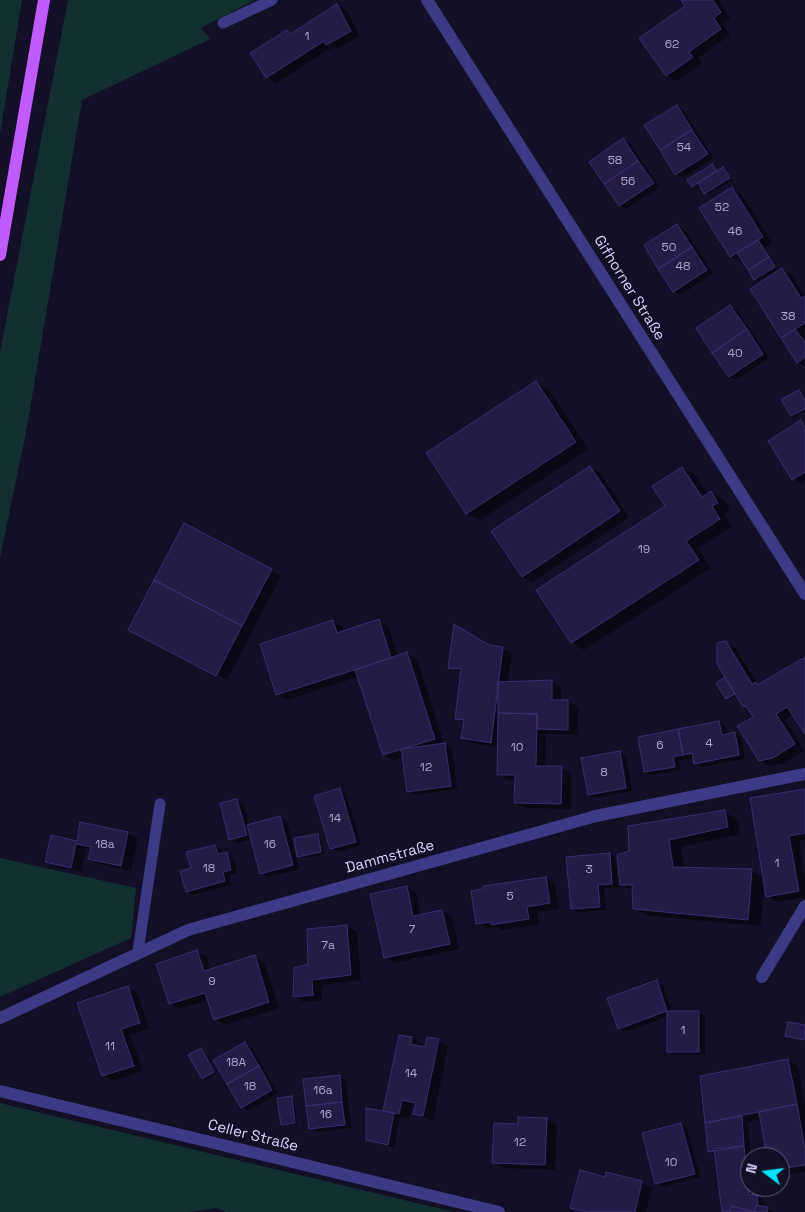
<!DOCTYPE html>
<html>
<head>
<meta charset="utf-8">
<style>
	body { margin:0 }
	#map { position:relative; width:805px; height:1212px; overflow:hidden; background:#130f26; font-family:"Space Grotesk",sans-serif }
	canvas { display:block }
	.north { position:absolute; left:740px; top:1147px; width:50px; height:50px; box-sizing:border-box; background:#130f26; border:1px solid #625e7d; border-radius:50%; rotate:285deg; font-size:14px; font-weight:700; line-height:20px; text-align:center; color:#d9d4ff }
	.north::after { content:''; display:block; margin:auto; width:18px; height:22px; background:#00e5ff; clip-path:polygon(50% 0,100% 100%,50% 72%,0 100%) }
</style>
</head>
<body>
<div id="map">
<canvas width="805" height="1212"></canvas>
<div class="north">N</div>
</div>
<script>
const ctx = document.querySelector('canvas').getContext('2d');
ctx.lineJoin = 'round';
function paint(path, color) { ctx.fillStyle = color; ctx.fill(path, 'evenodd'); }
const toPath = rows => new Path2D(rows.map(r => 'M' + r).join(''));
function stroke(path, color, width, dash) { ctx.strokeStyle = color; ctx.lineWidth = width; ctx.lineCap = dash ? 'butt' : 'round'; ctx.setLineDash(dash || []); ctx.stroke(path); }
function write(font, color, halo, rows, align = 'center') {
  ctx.font = font + ' "Space Grotesk",sans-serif'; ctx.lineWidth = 4; ctx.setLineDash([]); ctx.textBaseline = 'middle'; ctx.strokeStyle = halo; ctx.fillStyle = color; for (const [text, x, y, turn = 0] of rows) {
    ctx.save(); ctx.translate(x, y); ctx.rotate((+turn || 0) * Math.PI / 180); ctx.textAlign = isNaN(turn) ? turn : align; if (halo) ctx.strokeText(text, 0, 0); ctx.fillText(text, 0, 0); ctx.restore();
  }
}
const green = toPath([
	[0,0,22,0,0,134],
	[68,0,255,0,201,28,210,39,82,100,27,427,0,558,0,352],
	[0,858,136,888,131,938,0,997],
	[0,1103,454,1212,226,1212,217,1208,190,1212,0,1212]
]);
const shadow = toPath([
	[682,0,718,0,730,18,723,24,730,35,698,58,702,63,677,81,667,75,641,38,687,6],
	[337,5,347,11,360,36,337,49,333,47,276,83,266,77,287,32,291,34],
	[677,106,683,110,713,158,683,178,676,174],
	[624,140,630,143,659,187,626,209,620,206,591,162],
	[712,165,718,172,723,169,726,171,732,180,708,195,700,185,695,188,692,187],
	[732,189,742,194,772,243,764,248,777,269,757,281,743,261,741,262,731,256],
	[677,225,684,229,713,274,680,295,674,291],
	[782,269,792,275,805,296,804,366,797,362],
	[730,307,737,310,769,358,736,380,729,376],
	[536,382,549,390,588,449,480,520,467,513],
	[799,391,805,398,805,411,794,417,792,415],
	[801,422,805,424,805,479,800,483,793,479],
	[590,467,600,473,629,517,532,582,522,576],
	[682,468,695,475,708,494,711,492,724,500,730,510,724,514,732,526,698,548,711,568,584,650,571,642,666,506],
	[184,525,281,576,227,680,139,635],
	[333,621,343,627,344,632,378,621,388,626,398,657,407,654,417,659,444,744,452,748,457,789,414,795,408,791,403,757,393,760,384,755,358,677,287,700,277,694],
	[726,643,736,648,758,685,805,658,805,733,793,715,785,720,804,750,784,763,770,766,759,760,755,717,737,694,730,690,729,692,736,696,730,700,718,683,727,678],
	[490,647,502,648,512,653,508,683,552,682,561,687,561,701,568,701,578,707,578,735,546,734,545,767,562,768,571,773,571,809,525,808,515,803,516,780,508,780,498,774,499,747,473,743,463,737,465,723,456,718,462,673,450,667],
	[719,722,725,726,727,735,735,733,741,737,745,759,702,767,695,763,694,757,679,760,681,770,652,775,646,772],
	[620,752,626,756,632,791,595,798,589,794],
	[340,790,346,793,361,845,338,852,331,848],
	[805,790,805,840,799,841,805,879,805,897,777,902,768,896,764,881,761,926,648,916,635,908,634,892,621,884,619,856,724,812,737,819,740,834,681,847,684,868,751,870,764,878],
	[237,800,244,804,249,826,280,818,287,821,299,869,268,877,261,873,252,839,237,843,230,839],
	[81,823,128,833,138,839,131,871,99,864,90,858,92,849,86,848,81,872,56,867,46,861,77,842],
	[318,835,321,837,324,854,301,858,298,856],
	[215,846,221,850,223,854,226,853,233,857,237,873,229,875,231,885,193,895,187,891,192,869],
	[610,854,616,858,618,887,604,888,606,910,579,912,572,909],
	[546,878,555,884,559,909,537,912,539,925,502,930,497,927,487,929,477,923],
	[406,887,416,893,421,916,442,911,452,917,459,949,395,963,385,957],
	[347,926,357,932,361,980,322,985,322,1000,304,1002,294,997,310,965],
	[197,952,207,957,211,970,254,957,264,962,279,1008,225,1025,215,1019,209,1000,179,1009,170,1003],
	[656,982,663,985,672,1012,699,1012,705,1016,705,1055,675,1055,668,1051,668,1016,626,1032,619,1028],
	[128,987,137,993,149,1028,130,1035,143,1071,113,1081,103,1076],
	[400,1036,412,1038,422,1044,421,1048,426,1049,438,1040,448,1046,433,1121,415,1114,416,1106,412,1105,409,1119,400,1117,394,1148,368,1139,384,1112],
	[245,1044,251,1047,278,1093,248,1111,242,1107],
	[201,1050,216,1074,206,1080,203,1078],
	[788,1060,798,1066,805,1105,805,1172,780,1175,780,1157,769,1157,762,1119,748,1122,751,1157,750,1187,754,1187,754,1196,763,1199,764,1208,774,1212,723,1212,717,1155,709,1151,702,1077],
	[339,1077,346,1080,351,1128,316,1132,310,1128],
	[292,1098,294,1099,297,1124,285,1125,282,1124],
	[547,1119,557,1125,555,1170,504,1168,494,1162,519,1125],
	[681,1124,687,1128,700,1177,663,1187,657,1183],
	[607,1174,642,1183,652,1188,646,1212,580,1212,572,1207,606,1179]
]);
const building = toPath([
	[681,0,713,0,721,12,714,18,721,29,689,52,693,57,666,76,639,38,685,6,681,0],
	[337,4,351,31,326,45,324,41,266,78,250,53,287,30,290,34,337,4],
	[677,105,692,130,660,150,644,125,677,105],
	[692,130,708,154,675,175,660,150,692,130],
	[623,138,638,161,604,184,589,162,623,138],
	[638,161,654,183,619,206,604,184,638,161],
	[712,164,717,171,692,187,687,180,712,164],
	[723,167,730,178,704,194,698,183,723,167],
	[732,187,763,237,730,257,699,208,732,187],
	[677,224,692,247,658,269,644,245,677,224],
	[758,240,769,257,748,270,737,253,758,240],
	[692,247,707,270,673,292,658,269,692,247],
	[769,257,775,267,754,280,748,270,769,257],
	[782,268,801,298,805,296,805,323,781,338,750,289,782,268],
	[730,305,747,329,712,353,696,328,730,305],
	[747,329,763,354,729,377,712,353,747,329],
	[795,329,805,342,805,357,797,363,781,338,795,329],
	[536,381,576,442,466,514,426,453,536,381],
	[799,390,805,400,805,409,791,416,781,399,799,390],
	[801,420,805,427,805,472,792,480,768,441,801,420],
	[590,466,620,511,522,577,491,531,590,466],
	[682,467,702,497,711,491,718,503,712,506,720,519,686,541,699,560,571,643,536,590,665,506,652,486,682,467],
	[184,523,272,569,242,626,154,580,184,523],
	[154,580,242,626,216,676,128,630,154,580],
	[379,619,391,658,276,695,260,644,333,620,337,633,379,619],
	[454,624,489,645,503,647,491,743,461,738,464,720,455,719,461,669,448,668,454,624],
	[726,641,752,684,756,682,757,685,805,657,805,734,787,707,776,714,795,744,773,758,759,761,737,726,753,717,746,706,743,707,717,664,717,643,726,641],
	[407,652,435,739,383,755,355,670,407,652],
	[725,677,735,694,726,699,716,683,725,677],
	[552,680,552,700,568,700,568,730,537,729,537,714,498,713,498,682,552,680],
	[498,713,537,714,536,766,562,766,561,804,514,803,515,775,497,775,498,713],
	[719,721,722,735,735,732,739,755,694,764,692,753,683,755,678,729,719,721],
	[678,729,683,755,673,757,675,767,644,772,638,737,678,729],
	[445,743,451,786,407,792,401,749,445,743],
	[620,751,626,788,588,795,581,758,620,751],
	[340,788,356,842,330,849,314,796,340,788],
	[805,789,805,833,789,836,799,891,766,897,750,798,805,789],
	[237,799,247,835,229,840,220,803,237,799],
	[725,810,728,827,669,840,673,867,752,869,748,920,633,909,632,885,620,885,617,855,629,851,628,826,725,810],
	[280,816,293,865,260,874,247,825,280,816],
	[80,822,128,832,121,866,88,859,91,847,76,844,71,868,45,862,51,835,77,841,80,822],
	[318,834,321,852,297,857,294,838,318,834],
	[215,845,218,854,227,852,231,870,223,872,225,881,186,892,180,871,191,868,186,852,215,845],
	[610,853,612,884,598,885,600,907,571,909,566,857,610,853],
	[546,877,550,903,527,907,529,919,491,925,491,922,476,924,471,891,483,889,483,886,546,877],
	[407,886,413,916,442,910,450,944,384,958,370,894,407,886],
	[347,925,351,975,312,980,313,995,293,997,294,968,308,964,307,929,347,925],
	[197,950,204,971,255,955,269,1002,214,1020,205,993,169,1004,156,964,197,950],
	[657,980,667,1011,618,1029,607,998,657,980],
	[128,986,140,1023,121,1029,134,1066,102,1076,77,1003,128,986],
	[667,1011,699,1011,699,1052,667,1052,667,1011],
	[788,1022,805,1025,804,1040,785,1036,788,1022],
	[399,1035,412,1037,411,1044,425,1047,427,1037,439,1039,423,1116,413,1114,416,1103,402,1100,399,1114,383,1111,399,1035],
	[245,1042,259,1066,227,1084,213,1060,245,1042],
	[201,1048,214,1072,202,1079,188,1055,201,1048],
	[788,1059,797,1104,705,1123,700,1076,788,1059],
	[259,1066,272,1090,241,1108,227,1084,259,1066],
	[340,1075,342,1102,306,1106,303,1079,340,1075],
	[292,1096,295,1123,281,1125,277,1098,292,1096],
	[342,1102,345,1125,309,1129,306,1106,342,1102],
	[797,1104,805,1149,805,1165,780,1169,780,1157,767,1157,759,1112,797,1104],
	[366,1108,394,1113,388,1145,366,1140,366,1108],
	[742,1116,744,1146,708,1152,705,1123,742,1116],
	[518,1117,547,1118,545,1165,492,1163,494,1123,518,1124,518,1117],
	[681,1123,695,1174,655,1184,642,1133,681,1123],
	[744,1146,749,1195,757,1194,758,1205,756,1205,754,1212,731,1206,730,1212,722,1212,714,1149,744,1146],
	[580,1170,605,1177,606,1172,642,1181,635,1212,587,1212,570,1208,580,1170],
	[756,1205,768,1207,767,1212,730,1212,731,1206,754,1212,756,1205]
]);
const service = toPath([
	[223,23,272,0],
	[138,951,160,804]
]);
const minor = toPath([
	[762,977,805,906],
	[0,1018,188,930,596,816,805,774],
	[0,1091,499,1212]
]);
const tertiary = toPath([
	[427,0,805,594]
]);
const primary = toPath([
	[0,255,44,0]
]);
const numberNames = [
	["1",307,37],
	["62",672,45],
	["54",684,148],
	["58",615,161],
	["56",628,182],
	["52",722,208],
	["46",735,232],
	["50",669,248],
	["48",683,267],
	["38",788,317],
	["40",735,354],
	["19",644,550],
	["4",709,744],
	["6",660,746],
	["10",517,748],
	["12",426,768],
	["8",604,773],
	["14",335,819],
	["18a",105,845],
	["16",270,845],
	["1",777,864],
	["18",209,869],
	["3",589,870],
	["5",510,897],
	["7",412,930],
	["7a",328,946],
	["9",212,982],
	["1",683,1031],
	["11",110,1047],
	["18A",236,1063],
	["14",411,1074],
	["18",250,1087],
	["16a",323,1091],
	["16",326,1115],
	["12",520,1143],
	["10",671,1163]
];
const streetNames = [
	["Gifhorner Straße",629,288,58],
	["Dammstraße",390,857,-15],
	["Celler Straße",253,1136,14]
];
paint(green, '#12302f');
paint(shadow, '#0007');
paint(building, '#241b47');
stroke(building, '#3b2d73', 1);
stroke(service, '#3d3a85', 11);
stroke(minor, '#3d3a85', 12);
stroke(tertiary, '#3d3a85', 12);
stroke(primary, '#c25bff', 12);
write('12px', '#aca6d1', null, numberNames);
write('15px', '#d9d4ff', '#130f26', streetNames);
</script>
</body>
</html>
